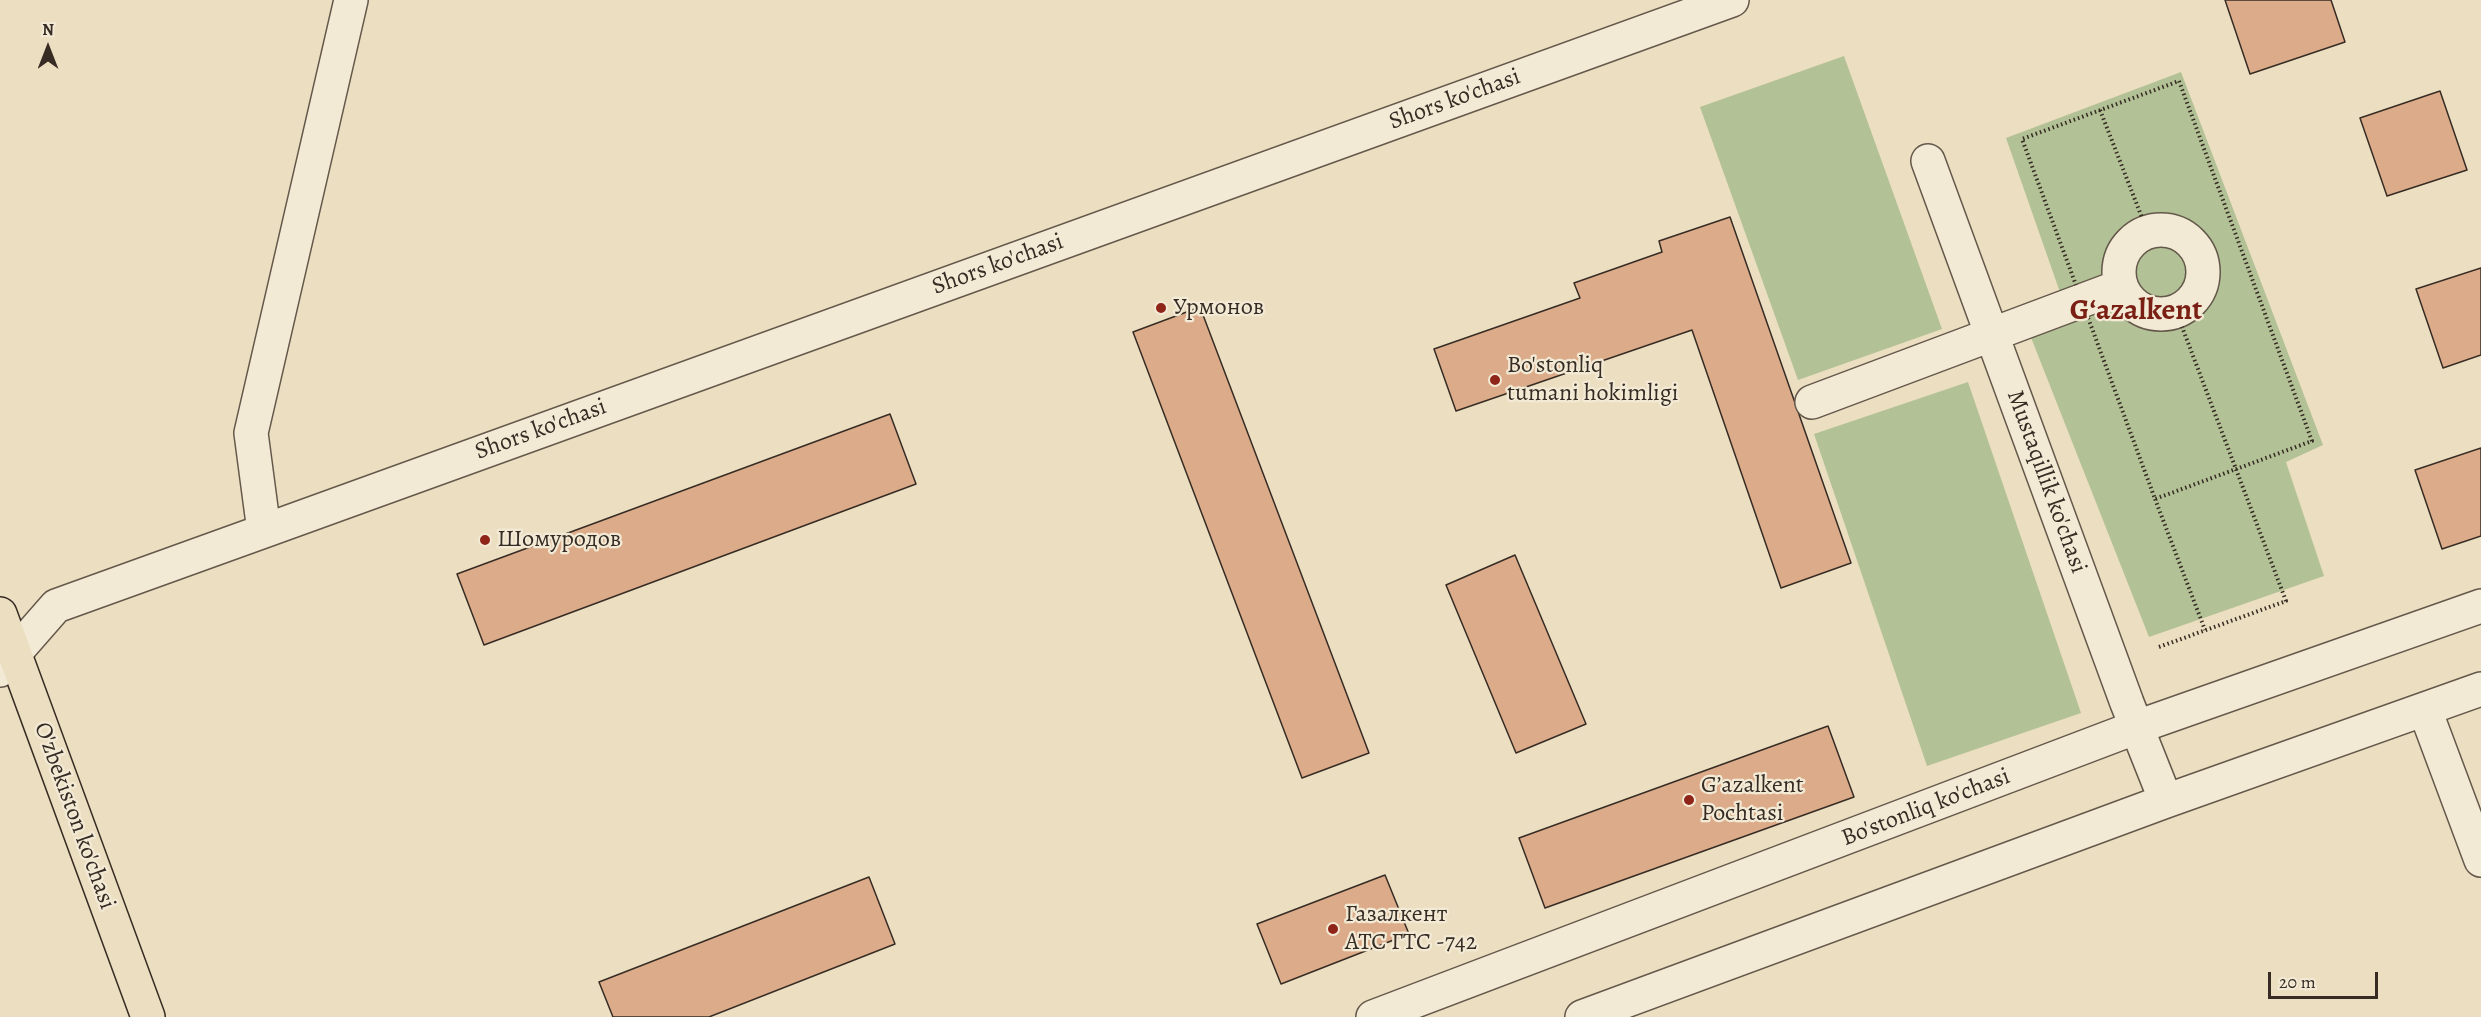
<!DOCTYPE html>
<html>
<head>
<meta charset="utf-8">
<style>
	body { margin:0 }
	#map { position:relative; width:2481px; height:1017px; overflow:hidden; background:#ecdec0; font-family:Alegreya,serif }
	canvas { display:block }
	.north { position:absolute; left:18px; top:18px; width:60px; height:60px; -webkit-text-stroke:4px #f3ead6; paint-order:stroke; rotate:0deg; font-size:16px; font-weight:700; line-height:24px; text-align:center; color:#362c24 }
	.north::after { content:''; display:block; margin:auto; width:21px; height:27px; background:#362c24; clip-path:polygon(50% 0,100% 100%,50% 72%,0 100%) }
	.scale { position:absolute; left:2268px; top:972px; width:110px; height:27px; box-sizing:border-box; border:3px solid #362c24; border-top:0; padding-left:8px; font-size:18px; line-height:21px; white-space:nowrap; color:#362c24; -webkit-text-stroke:4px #f3ead6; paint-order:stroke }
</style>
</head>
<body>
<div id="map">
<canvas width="2481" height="1017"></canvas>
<div class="north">N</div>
<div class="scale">20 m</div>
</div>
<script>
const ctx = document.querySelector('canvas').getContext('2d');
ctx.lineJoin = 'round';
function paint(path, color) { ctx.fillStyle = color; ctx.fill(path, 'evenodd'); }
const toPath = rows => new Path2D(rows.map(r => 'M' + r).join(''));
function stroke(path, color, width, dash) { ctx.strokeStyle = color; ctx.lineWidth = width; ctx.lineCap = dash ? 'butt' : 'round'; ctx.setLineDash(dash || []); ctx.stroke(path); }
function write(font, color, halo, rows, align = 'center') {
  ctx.font = font + ' Alegreya,serif'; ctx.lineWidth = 4.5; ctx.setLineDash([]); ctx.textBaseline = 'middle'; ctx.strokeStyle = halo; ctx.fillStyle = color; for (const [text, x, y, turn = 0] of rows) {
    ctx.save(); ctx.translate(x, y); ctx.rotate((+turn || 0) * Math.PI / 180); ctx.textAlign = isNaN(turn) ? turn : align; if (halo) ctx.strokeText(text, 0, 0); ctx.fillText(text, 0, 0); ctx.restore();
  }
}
const green = toPath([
	[1844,56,1942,329,1798,380,1700,107],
	[2181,72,2323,445,2286,462,2324,576,2149,637,2030,335,2069,318,2006,138],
	[1968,382,2081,713,1927,766,1814,434]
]);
const building = toPath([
	[2225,0,2331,0,2345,42,2250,74,2225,0],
	[2440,91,2467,170,2387,196,2360,118,2440,91],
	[1730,217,1851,563,1781,588,1692,330,1456,411,1434,349,1580,298,1574,283,1662,252,1659,241,1730,217],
	[2481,268,2481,355,2443,368,2416,289,2481,268],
	[1200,307,1369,753,1302,778,1133,332,1200,307],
	[890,414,916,484,484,645,457,574,890,414],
	[2481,448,2481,536,2442,549,2415,470,2481,448],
	[1515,555,1586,724,1516,753,1446,585,1515,555],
	[1828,726,1854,797,1545,908,1519,838,1828,726],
	[1385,875,1409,934,1281,984,1257,924,1385,875],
	[869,877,895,944,709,1017,613,1017,599,982,869,877]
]);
const path = toPath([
	[2179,81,2312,441,2155,499,2022,139,2179,81],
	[2100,110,2148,233],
	[2155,499,2205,630],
	[2159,647,2286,601,2176,311]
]);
const minor = toPath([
	[1928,161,2127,703,2166,801],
	'2119 272a42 42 0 1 1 84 0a42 42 0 1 1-84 0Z',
	[1812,402,2121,286],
	[264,531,1732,0],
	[0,670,56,606,264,531,251,433,351,0],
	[2425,710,2481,860],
	[1373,1017,2137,727,2481,606],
	[1582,1017,2166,801,2481,689]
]);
const major = toPath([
	[0,614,148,1017]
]);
const markers = [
	[1161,308,6,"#8f2418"],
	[1495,380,6,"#8f2418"],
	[485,540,6,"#8f2418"],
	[1689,800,6,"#8f2418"],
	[1333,929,6,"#8f2418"]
];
const streetNames = [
	["Shors ko'chasi",1455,100,-20],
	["Shors ko'chasi",998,265,-20],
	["Shors ko'chasi",541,430,-20],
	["Mustaqillik ko'chasi",2046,482,70],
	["Bo'stonliq ko'chasi",1926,808,-21],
	["O'zbekiston ko'chasi",74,816,70]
];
const poiNames = [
	["Урмонов",1173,308],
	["Bo'stonliq",1507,366],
	["tumani hokimligi",1507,394],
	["Шомуродов",497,540],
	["Gʼazalkent",1701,786],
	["Pochtasi",1701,814],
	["Газалкент",1345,915],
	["АТС ГТС -742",1345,943]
];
const districtNames = [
	["Gʻazalkent",2136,312]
];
paint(green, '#b3c296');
paint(building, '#dcac8a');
stroke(building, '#362c24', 1.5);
stroke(minor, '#64584b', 36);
stroke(major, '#362c24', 36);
stroke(path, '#362c24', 4, [1.5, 3]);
stroke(minor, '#f3ead6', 33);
stroke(major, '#ecdec0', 33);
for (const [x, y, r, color] of markers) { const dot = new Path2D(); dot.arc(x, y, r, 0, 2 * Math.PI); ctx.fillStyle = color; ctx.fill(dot); stroke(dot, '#f3ead6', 2); }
write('24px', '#362c24', '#f3ead6', streetNames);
write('24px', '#362c24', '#f3ead6', poiNames, 'left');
write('bold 30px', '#7a1f14', '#f3ead6', districtNames);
</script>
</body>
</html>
